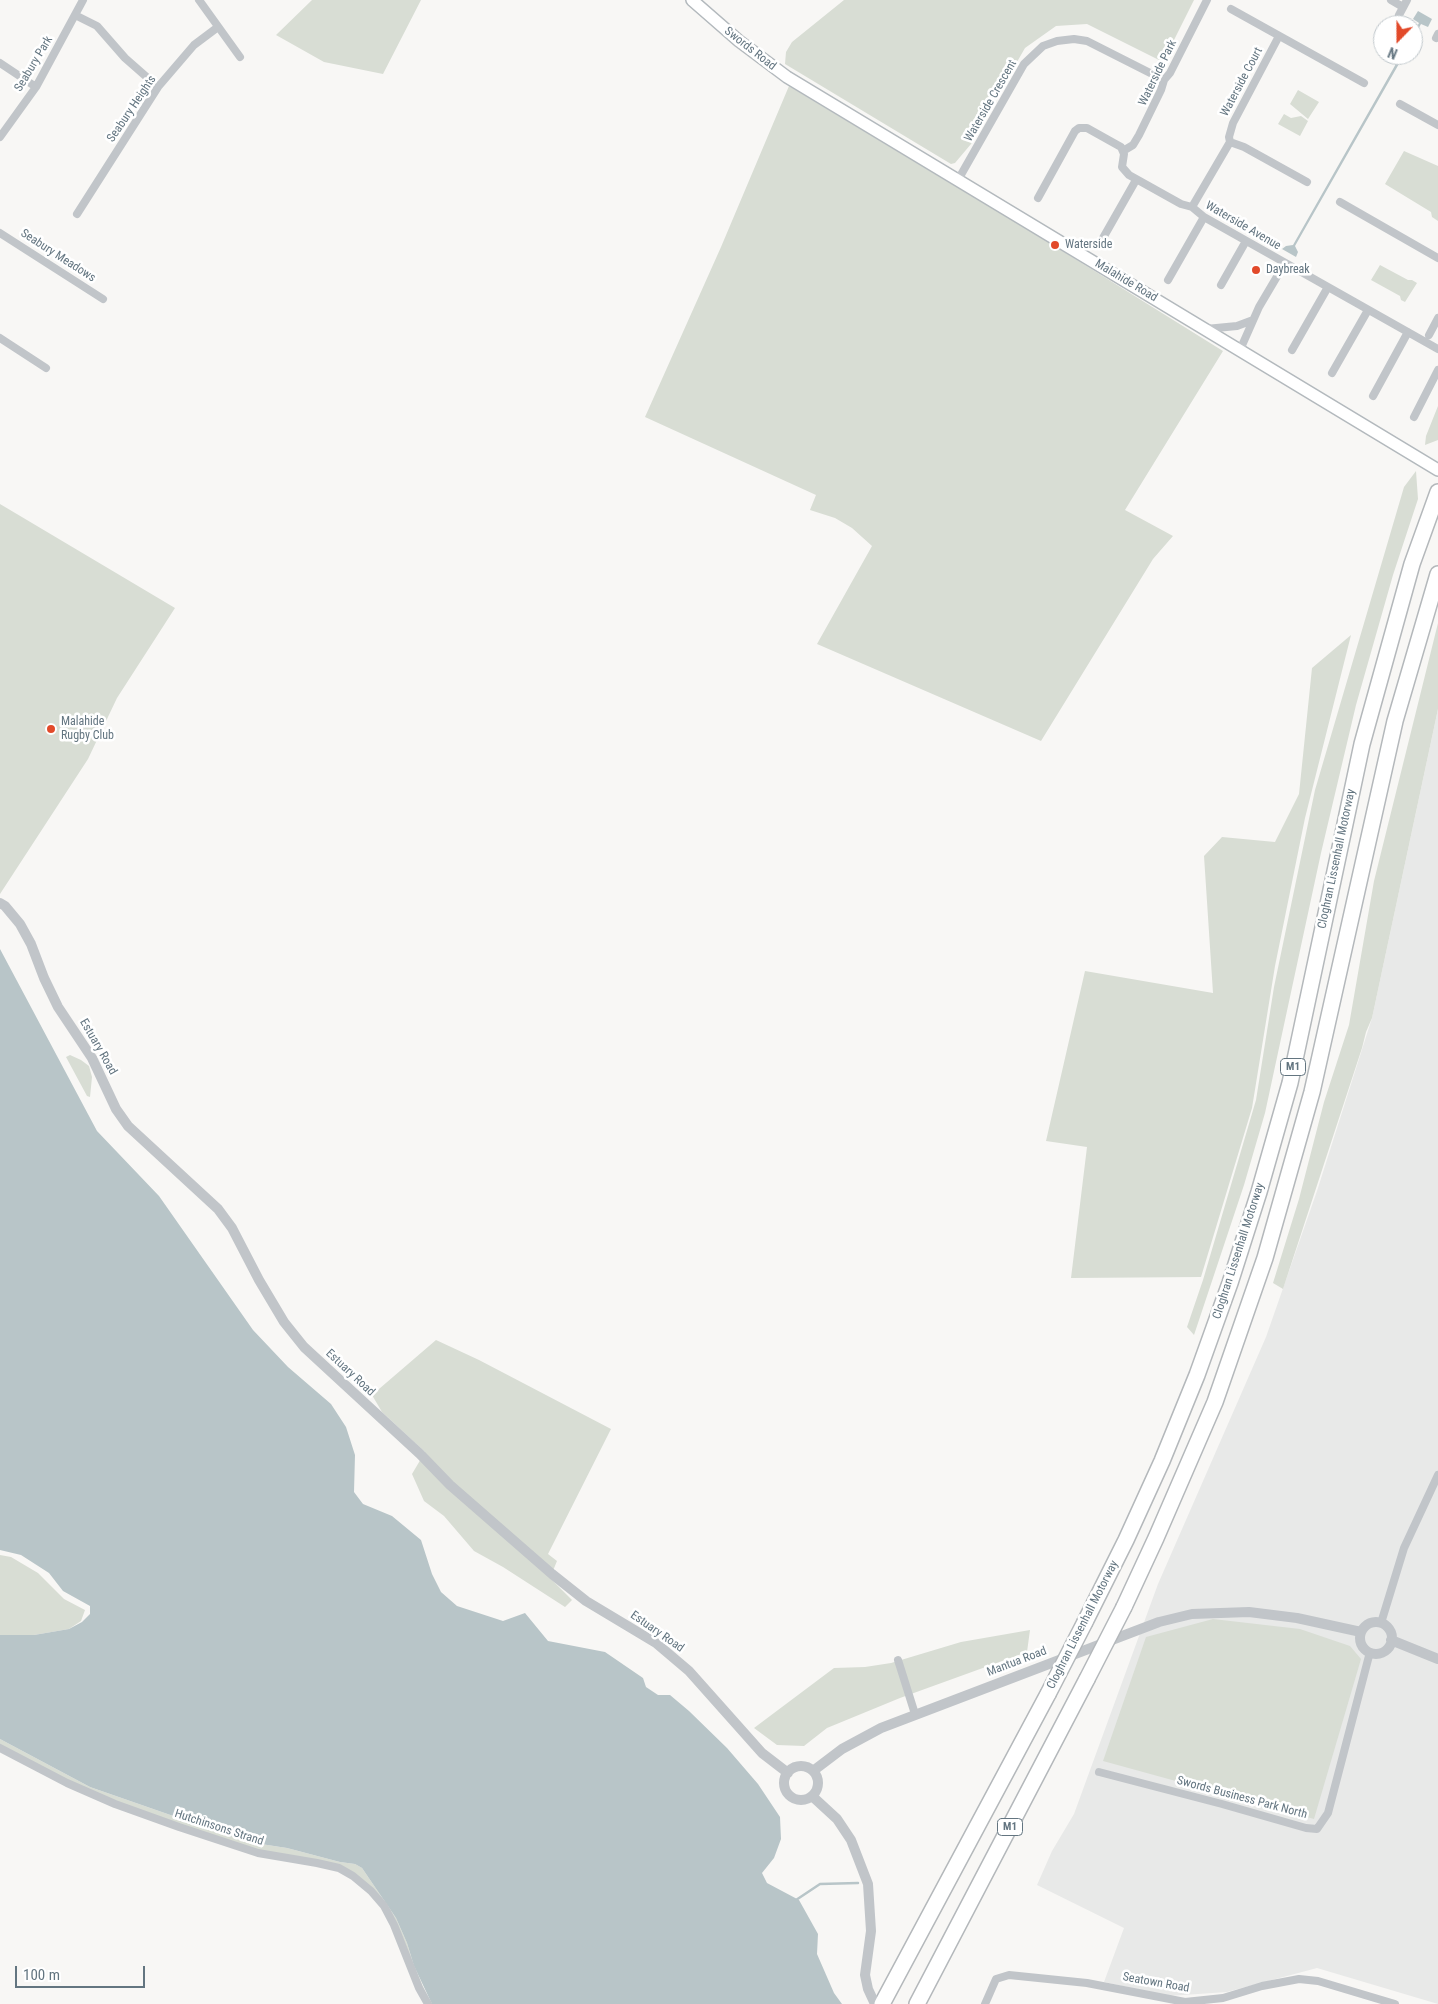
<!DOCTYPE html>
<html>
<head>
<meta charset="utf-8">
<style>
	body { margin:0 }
	#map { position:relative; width:1438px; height:2004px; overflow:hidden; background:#f8f7f5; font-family:"Roboto Condensed",sans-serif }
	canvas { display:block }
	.north { position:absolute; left:1373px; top:15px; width:50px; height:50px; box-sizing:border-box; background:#fff; border:1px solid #c1c8cc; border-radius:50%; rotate:202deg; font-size:14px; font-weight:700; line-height:20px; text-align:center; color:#637580 }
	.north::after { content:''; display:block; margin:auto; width:18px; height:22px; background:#e24a2a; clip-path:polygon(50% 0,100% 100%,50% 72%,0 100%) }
	.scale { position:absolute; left:15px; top:1966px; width:130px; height:22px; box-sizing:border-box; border:2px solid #637580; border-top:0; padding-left:6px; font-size:15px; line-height:18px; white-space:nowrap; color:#637580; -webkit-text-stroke:4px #fff; paint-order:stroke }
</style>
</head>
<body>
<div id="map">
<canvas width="1438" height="2004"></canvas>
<div class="north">N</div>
<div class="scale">100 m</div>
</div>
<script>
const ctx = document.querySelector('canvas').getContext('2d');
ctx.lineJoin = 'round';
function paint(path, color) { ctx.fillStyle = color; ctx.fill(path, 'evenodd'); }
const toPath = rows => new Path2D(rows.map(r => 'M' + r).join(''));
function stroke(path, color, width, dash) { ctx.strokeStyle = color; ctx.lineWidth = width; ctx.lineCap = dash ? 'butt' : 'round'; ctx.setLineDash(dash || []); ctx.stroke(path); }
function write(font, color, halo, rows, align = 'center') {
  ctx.font = font + ' "Roboto Condensed",sans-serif'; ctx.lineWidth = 5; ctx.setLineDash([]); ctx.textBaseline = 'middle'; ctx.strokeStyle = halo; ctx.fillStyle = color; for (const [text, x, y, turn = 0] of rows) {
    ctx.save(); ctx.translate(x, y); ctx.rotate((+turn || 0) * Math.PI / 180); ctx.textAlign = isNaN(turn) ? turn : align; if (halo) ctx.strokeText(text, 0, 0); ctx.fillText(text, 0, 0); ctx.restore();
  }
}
const built = toPath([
	[1438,709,1438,2004,1317,1968,1227,1992,1169,1996,1104,1982,1124,1928,1037,1885,1052,1851,1074,1814,1158,1584,1266,1337,1317,1191,1372,1018]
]);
const green = toPath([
	[312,0,421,0,383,74,324,62,276,35],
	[844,0,1194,0,1163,62,1087,24,1056,26,1025,48,986,116,981,122,982,124,971,144,955,163,951,164,785,64,786,52,792,42],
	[789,86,1048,242,1223,351,1125,510,1173,536,1153,559,1041,741,817,644,872,546,852,528,835,518,810,510,816,495,645,417,721,247],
	[1298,90,1319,102,1308,119,1290,104],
	[1284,114,1291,118,1301,116,1308,121,1300,136,1278,124],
	[1404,151,1438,166,1438,221,1432,217,1431,212,1385,184],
	[1380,265,1408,280,1412,280,1417,283,1405,302,1401,300,1400,296,1371,280],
	[1438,406,1438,440,1425,445,1426,436],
	[1416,471,1418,499,1393,575,1356,705,1321,853,1265,1113,1244,1185,1194,1335,1187,1327,1203,1280,1256,1100,1274,987,1315,790,1404,487],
	[0,504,175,608,117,698,88,759,0,894],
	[1438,623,1438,709,1372,1018,1366,1032,1362,1048,1283,1289,1273,1283,1299,1199,1324,1102,1349,1025,1374,881],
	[1351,635,1305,818,1275,966,1252,1108,1201,1277,1071,1278,1087,1147,1046,1141,1085,971,1213,993,1204,856,1222,837,1275,842,1299,794,1312,668],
	[70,1055,81,1060,89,1066,92,1077,90,1097,87,1096,66,1057],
	[436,1340,479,1360,611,1429,548,1554,557,1561,550,1578,572,1600,565,1607,503,1567,474,1551,444,1516,424,1501,412,1474,425,1452,382,1412,372,1395],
	[0,1555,11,1557,38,1573,64,1599,85,1610,81,1621,69,1629,34,1635,0,1635],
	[1213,1619,1300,1629,1350,1646,1361,1659,1314,1819,1103,1761,1146,1637],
	[1030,1630,1027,1652,900,1698,827,1728,804,1746,777,1745,754,1728,834,1668,865,1667,891,1663,961,1642],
	[0,1739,90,1787,248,1842,287,1848,340,1862,355,1864,362,1868,396,1918,407,1943,414,1966,428,1998,428,2004,384,1906,339,1868,258,1853,115,1804,0,1748]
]);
const water = toPath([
	[1418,11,1432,19,1428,27,1421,24,1413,39,1413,34,1419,23,1413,19],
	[1401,55,1404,55,1295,246,1298,252,1296,257,1282,249,1286,246,1293,245],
	[0,949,97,1131,159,1196,253,1330,288,1367,331,1404,346,1427,355,1455,354,1492,363,1504,392,1516,421,1540,432,1574,441,1592,457,1606,503,1621,525,1613,548,1641,605,1652,643,1678,646,1687,658,1695,670,1695,689,1711,727,1748,758,1784,780,1817,781,1839,774,1858,762,1873,767,1883,799,1900,818,1934,817,1954,834,1993,842,2004,432,2004,414,1966,407,1943,396,1918,362,1868,355,1864,340,1862,287,1848,248,1842,90,1787,0,1739,0,1635,34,1635,69,1629,82,1622,90,1614,90,1606,63,1591,49,1573,21,1555,0,1550]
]);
const stream = toPath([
	[796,1900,820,1884,858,1883]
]);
const minor = toPath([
	[199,0,240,57],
	[1391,0,1403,7],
	[1231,9,1364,83],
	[75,15,97,26,125,58,158,87],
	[1399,15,1407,0],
	[1279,36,1233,123,1229,137,1230,142,1244,147,1307,182],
	[1436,38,1438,34],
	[0,63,36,87],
	[1400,104,1438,125],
	[0,137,36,87,83,0],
	[1123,151,1133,145,1139,135,1161,90,1164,80,1170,73,1207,0],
	[958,180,1024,64,1043,46,1057,41,1074,39,1087,41,1164,80],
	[1038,198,1075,131,1079,128,1087,128,1121,147,1124,154,1122,167,1129,175,1181,204,1192,207,1204,217,1438,349],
	[1340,202,1438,258],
	[1192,207,1230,142],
	[77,214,158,87,194,45,218,27],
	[0,233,103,299],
	[1103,238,1136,180],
	[1168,280,1204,217],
	[1221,285,1246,241],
	[1206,329,1237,326,1253,320],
	[1429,335,1438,318],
	[0,338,46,368],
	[1240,350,1259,307,1285,263],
	[1292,350,1328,287],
	[1332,373,1368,310],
	[1373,396,1408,332],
	[1414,417,1438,370],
	[1381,1623,1404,1548,1438,1475],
	[898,1660,915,1714],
	[0,1748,67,1783,115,1804,179,1827,258,1853,317,1863,339,1868,353,1876,371,1891,384,1906,394,1925,419,1988,428,2004],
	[1099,1772,1222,1804,1306,1828,1317,1829,1328,1813,1370,1652],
	[985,2004,996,1979,1009,1975,1087,1983,1185,2002,1223,1998,1262,1986,1299,1979,1318,1981,1395,2004]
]);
const tertiary = toPath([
	[0,903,5,906,20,924,31,944,44,978,58,1007,92,1058,116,1109,128,1126,218,1209,232,1228,259,1280,284,1322,304,1347,420,1454,450,1485,552,1574,586,1601,656,1643,689,1671,762,1753,788,1773],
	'1360 1638a16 16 0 1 1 32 0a16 16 0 1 1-32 0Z',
	[1391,1640,1438,1659],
	'784 1783a17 17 0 1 1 34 0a17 17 0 1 1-34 0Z',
	[813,1771,842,1749,881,1728,1159,1622,1192,1614,1249,1612,1297,1618,1361,1632],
	[812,1796,837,1819,851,1840,868,1884,871,1931,865,1975,868,1989,875,2004]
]);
const secondary = toPath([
	[692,0,739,41,787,77,1438,470]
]);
const motorway = toPath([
	[1124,1607,1156,1538,1215,1402,1265,1258,1312,1092,1395,721,1438,574],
	[1085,1622,1126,1540,1162,1461,1197,1375,1230,1283,1259,1192,1290,1083,1362,744,1412,564,1438,492],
	[882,2004,1048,1694],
	[917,2004,1087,1679]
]);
const motorwayBridge = toPath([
	[1087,1679,1124,1607],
	[1048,1694,1085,1622]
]);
const markers = [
	[1055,245,5,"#e24a2a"],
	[1256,270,5,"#e24a2a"],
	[51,729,5,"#e24a2a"]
];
const shields = [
	[1293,1067,25],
	[1010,1827,25]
];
const shieldNames = [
	["M1",1293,1067],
	["M1",1010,1827]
];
const streetNames = [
	["Swords Road",750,49,38],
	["Seabury Park",34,64,-59],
	["Waterside Park",1158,73,-64],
	["Waterside Court",1242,82,-62],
	["Waterside Crescent",991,101,-60],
	["Seabury Heights",132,109,-56],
	["Waterside Avenue",1243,226,30],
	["Seabury Meadows",58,256,33],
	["Malahide Road",1126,281,31],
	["Cloghran Lissenhall Motorway",1337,859,-78],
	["Estuary Road",98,1047,60],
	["Cloghran Lissenhall Motorway",1239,1251,-72],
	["Estuary Road",350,1373,43],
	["Cloghran Lissenhall Motorway",1083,1625,-63],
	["Estuary Road",657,1632,35],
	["Mantua Road",1017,1662,-21],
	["Swords Business Park North",1242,1798,15],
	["Hutchinsons Strand",219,1828,18],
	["Seatown Road",1156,1983,10]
];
const poiNames = [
	["Waterside",1065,245],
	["Daybreak",1266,270],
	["Malahide",61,722],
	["Rugby Club",61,736]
];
paint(built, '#e8e9e8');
paint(green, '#d8ddd4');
paint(water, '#b8c5c8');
stroke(stream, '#b8c5c8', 2.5);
stroke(secondary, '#b3b9bd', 14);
stroke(motorway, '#b4b8bb', 18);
stroke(minor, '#c1c5c9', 8);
stroke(tertiary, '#c1c5c9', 10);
stroke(secondary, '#fff', 11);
stroke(motorway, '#fff', 15);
stroke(motorwayBridge, '#b4b8bb', 18, []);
stroke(motorwayBridge, '#fff', 15);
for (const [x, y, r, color] of markers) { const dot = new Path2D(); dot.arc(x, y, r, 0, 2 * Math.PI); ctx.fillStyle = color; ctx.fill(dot); stroke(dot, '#fff', 2); }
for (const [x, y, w] of shields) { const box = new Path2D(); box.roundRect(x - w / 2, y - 8.5, w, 17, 4); ctx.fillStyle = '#fff'; ctx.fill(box); stroke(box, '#637580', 1); }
write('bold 11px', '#637580', null, shieldNames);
write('12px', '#637580', '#fff', streetNames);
write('12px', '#637580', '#fff', poiNames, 'left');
</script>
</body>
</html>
